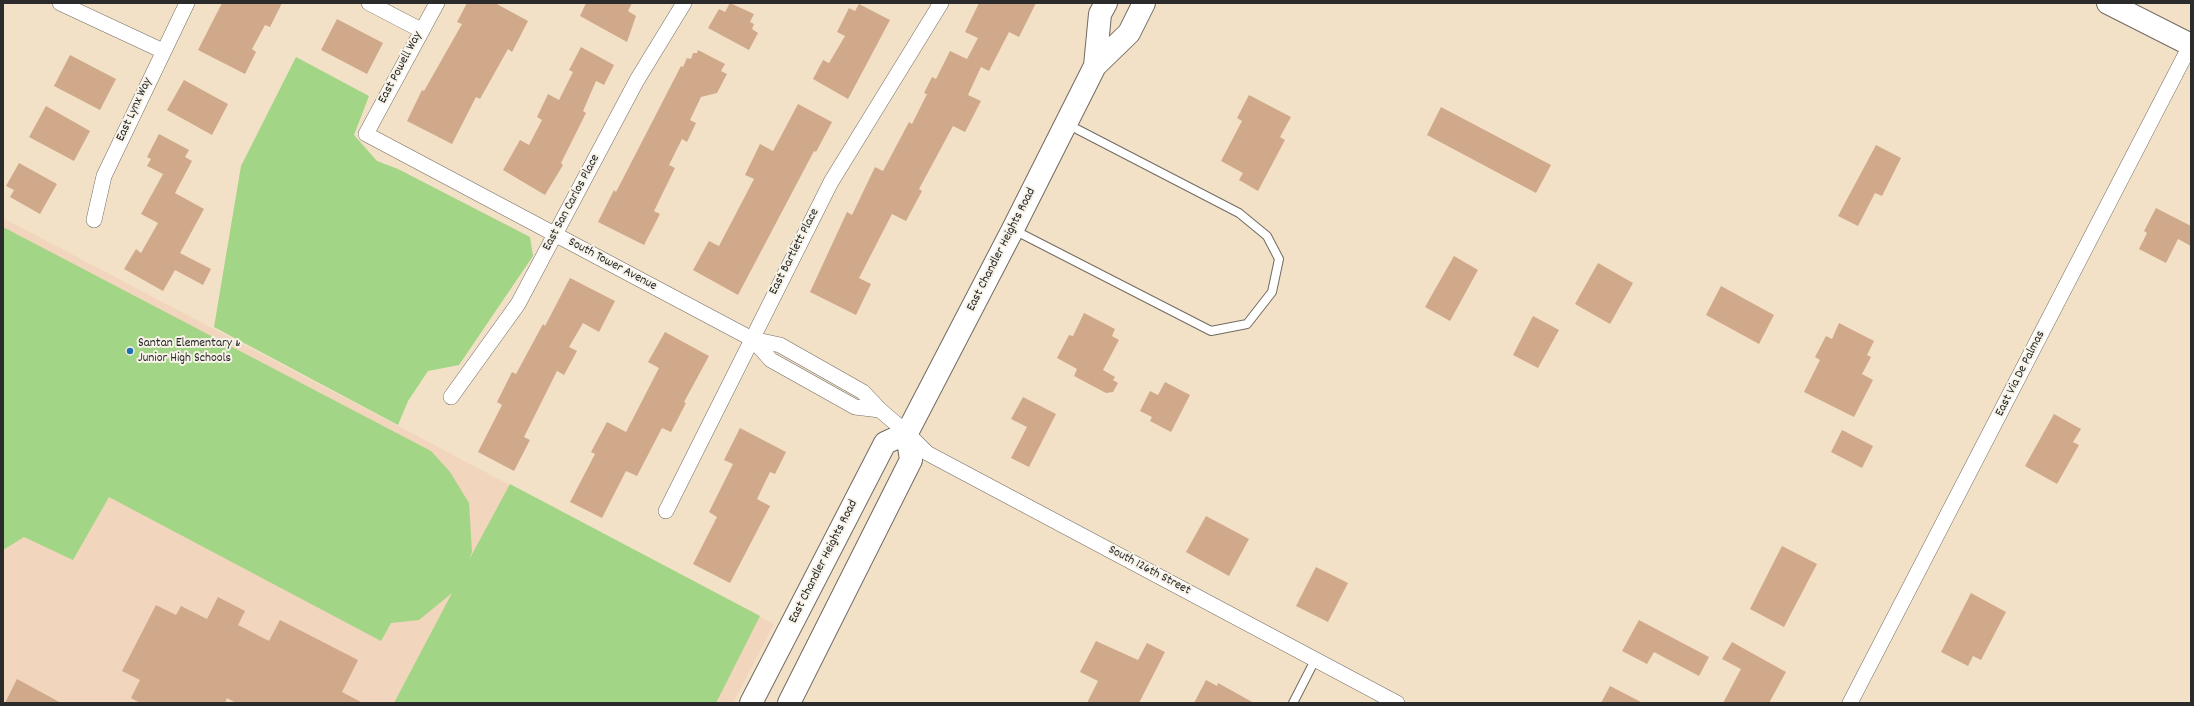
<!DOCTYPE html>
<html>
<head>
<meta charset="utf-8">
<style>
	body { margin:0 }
	#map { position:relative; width:2194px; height:706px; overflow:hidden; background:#f3e1c7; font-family:Dekko,sans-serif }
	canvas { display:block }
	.frame { position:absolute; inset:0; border:4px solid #2b2b2b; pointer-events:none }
</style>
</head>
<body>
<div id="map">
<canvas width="2194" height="706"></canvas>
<div class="frame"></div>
</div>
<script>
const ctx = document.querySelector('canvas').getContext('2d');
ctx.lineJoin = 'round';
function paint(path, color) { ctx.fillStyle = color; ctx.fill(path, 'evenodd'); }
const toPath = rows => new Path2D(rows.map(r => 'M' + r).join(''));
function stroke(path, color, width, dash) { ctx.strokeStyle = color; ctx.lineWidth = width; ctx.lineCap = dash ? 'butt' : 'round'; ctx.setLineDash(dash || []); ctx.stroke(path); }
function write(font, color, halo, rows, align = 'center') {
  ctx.font = font + ' Dekko,sans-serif'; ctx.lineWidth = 4; ctx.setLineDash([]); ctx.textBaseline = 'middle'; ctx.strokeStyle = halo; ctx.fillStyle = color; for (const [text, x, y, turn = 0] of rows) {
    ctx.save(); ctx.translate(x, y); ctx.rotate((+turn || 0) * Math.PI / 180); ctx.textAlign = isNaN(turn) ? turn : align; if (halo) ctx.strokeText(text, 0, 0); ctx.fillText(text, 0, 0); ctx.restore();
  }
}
const built = toPath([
	[3,218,774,624,733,703,3,703]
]);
const green = toPath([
	[296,57,369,96,354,135,377,161,398,169,530,237,533,256,459,365,428,371,408,401,398,425,214,327,241,166],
	[3,227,431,451,450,472,469,503,472,552,469,560,510,484,760,616,716,703,394,703,452,593,419,620,391,623,381,641,109,497,73,560,24,537,3,550]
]);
const building = toPath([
	[222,3,282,3,270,27,265,25,252,49,256,52,245,74,198,50],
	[467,3,495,3,528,21,512,52,508,49,480,99,476,97,452,144,407,121,422,90,424,91,462,24,457,22],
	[586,3,632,3,628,11,636,16,627,42,580,16],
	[730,3,754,14,750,22,754,24,752,29,758,33,749,50,708,28,719,9,725,12],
	[979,3,1036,3,1019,37,1009,32,989,71,981,67,968,95,981,101,965,132,953,126,919,189,922,191,906,221,892,214,859,278,871,284,856,315,810,292,847,212,852,215,875,167,883,171,909,122,912,124,927,94,924,93,932,77,936,79,950,51,967,59,978,38,965,32],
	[859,4,890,20,848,99,813,79,823,60,829,63,845,36,837,32,849,8,855,11],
	[337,19,383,43,367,74,321,50],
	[581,47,614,65,604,85,596,81,583,111,586,113,561,163,563,165,545,195,503,170,520,140,529,145,542,120,537,117,548,94,559,100,573,72,569,70],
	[698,50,725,64,721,71,727,74,717,93,701,97,690,120,696,123,687,142,682,139,669,165,675,168,654,211,660,214,644,245,598,222,614,190,616,192,681,66,683,67,687,58,691,59,693,53,697,53],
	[70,55,116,79,100,110,54,86],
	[184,80,228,104,212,135,167,110],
	[1249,95,1291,117,1280,137,1285,140,1258,191,1239,180,1243,173,1221,161,1242,121,1237,118],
	[798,104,832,122,816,152,814,151,738,295,693,270,709,241,719,246,754,179,745,175,760,144,773,151],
	[46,106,90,131,74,161,29,137],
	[1441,107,1551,165,1536,193,1427,135],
	[159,134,189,150,185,157,192,161,175,193,204,209,180,253,211,269,203,285,175,270,163,291,124,269,136,249,141,253,158,223,141,214,163,174,147,166,151,159,147,157],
	[1876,145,1901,158,1882,196,1875,193,1858,226,1838,216],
	[19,163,57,184,40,214,10,197,14,190,6,186],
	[2156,208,2191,226,2191,246,2178,239,2166,263,2139,249,2147,233,2144,231],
	[1454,256,1478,270,1450,321,1425,307],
	[1598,263,1633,283,1610,324,1575,304],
	[570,278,615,301,599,332,583,323,569,347,577,351,564,375,557,371,524,437,530,440,514,471,478,452,502,405,497,402,512,372,516,374,543,324,545,326],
	[1721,286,1774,315,1759,344,1706,315],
	[1084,313,1115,329,1112,336,1119,340,1103,370,1115,377,1113,380,1118,383,1113,392,1106,393,1074,376,1077,369,1057,358,1069,335,1073,336],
	[1533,316,1559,330,1538,368,1513,355],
	[1839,323,1874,341,1867,355,1871,357,1862,374,1873,380,1854,417,1804,392,1820,360,1815,357,1826,336,1832,339],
	[665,332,709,356,684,402,686,403,671,432,662,428,637,476,626,471,602,518,570,502,595,454,591,452,607,422,626,432,659,368,648,362],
	[1165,382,1190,395,1171,432,1150,421,1152,417,1140,411,1150,391,1158,395],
	[1023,397,1056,414,1029,467,1011,458,1027,427,1011,419],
	[2054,414,2081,429,2073,442,2079,445,2057,484,2025,466],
	[740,428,786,452,775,474,770,472,757,499,770,506,730,583,693,564,717,517,709,512,733,464,724,460],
	[1842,430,1873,446,1862,468,1831,452],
	[1206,516,1249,539,1229,576,1186,552],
	[1782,546,1817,564,1784,627,1750,609],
	[1316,567,1348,583,1328,622,1296,606],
	[1971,593,2006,612,1981,660,1973,656,1968,666,1941,652],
	[218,597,245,611,238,625,269,641,280,620,358,660,342,692,363,703,236,703,227,698,225,703,140,703,131,698,140,680,122,671,156,605,176,615,181,606,207,619],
	[1639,620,1709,657,1699,676,1654,652,1647,664,1622,651],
	[1096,641,1138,660,1147,643,1165,652,1139,703,1087,703,1098,681,1080,672],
	[1732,642,1786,672,1769,703,1723,703,1741,669,1722,659],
	[17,679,61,703,5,703],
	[1206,680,1217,686,1218,683,1254,703,1194,703],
	[1610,686,1643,703,1601,703]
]);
const service = toPath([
	[1014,230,1211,331,1247,324,1272,292,1279,259,1267,236,1239,213,1067,124],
	[1293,703,1315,660]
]);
const minor = toPath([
	[60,3,163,51],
	[369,3,421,30],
	[437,3,366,134,752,339,780,345,863,392,880,410,907,433,927,453,1397,703],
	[94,220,104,176,187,3],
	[752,339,771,360,855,407,880,410],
	[451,397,518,304,637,80,684,3],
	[666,511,831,182,941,3],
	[1850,703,2191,44]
]);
const secondary = toPath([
	[2108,3,2191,45],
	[1095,66,1129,33,1144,3],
	[751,703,885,443,907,433],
	[789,703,911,460,907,433,1013,229,1095,66,1100,14,1106,3]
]);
const markers = [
	[130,351,4,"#1f6fb2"]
];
const streetNames = [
	["East Powell Way",401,68,-62],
	["East Lynx Way",135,110,-65],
	["East San Carlos Place",572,203,-62],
	["East Chandler Heights Road",1002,250,-63],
	["East Bartlett Place",795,252,-63],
	["South Tower Avenue",612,265,28],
	["East Via De Palmas",2021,374,-63],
	["East Chandler Heights Road",824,562,-63],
	["South 126th Street",1149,571,28]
];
const poiNames = [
	["Santan Elementary &",138,344],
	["Junior High Schools",138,359]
];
paint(built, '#f1d5bc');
paint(green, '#a2d585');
paint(building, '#d0a98a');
stroke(service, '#716b62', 10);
stroke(minor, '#716b62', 16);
stroke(secondary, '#716b62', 24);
stroke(service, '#fff', 8);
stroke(minor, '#fff', 15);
stroke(secondary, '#fff', 22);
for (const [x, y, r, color] of markers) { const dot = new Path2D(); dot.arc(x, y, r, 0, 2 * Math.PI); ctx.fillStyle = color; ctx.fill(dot); stroke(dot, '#f7f3e8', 1.5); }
write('13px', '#2b2b2b', '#f7f3e8', streetNames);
write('13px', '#2b2b2b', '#f7f3e8', poiNames, 'left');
</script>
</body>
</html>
